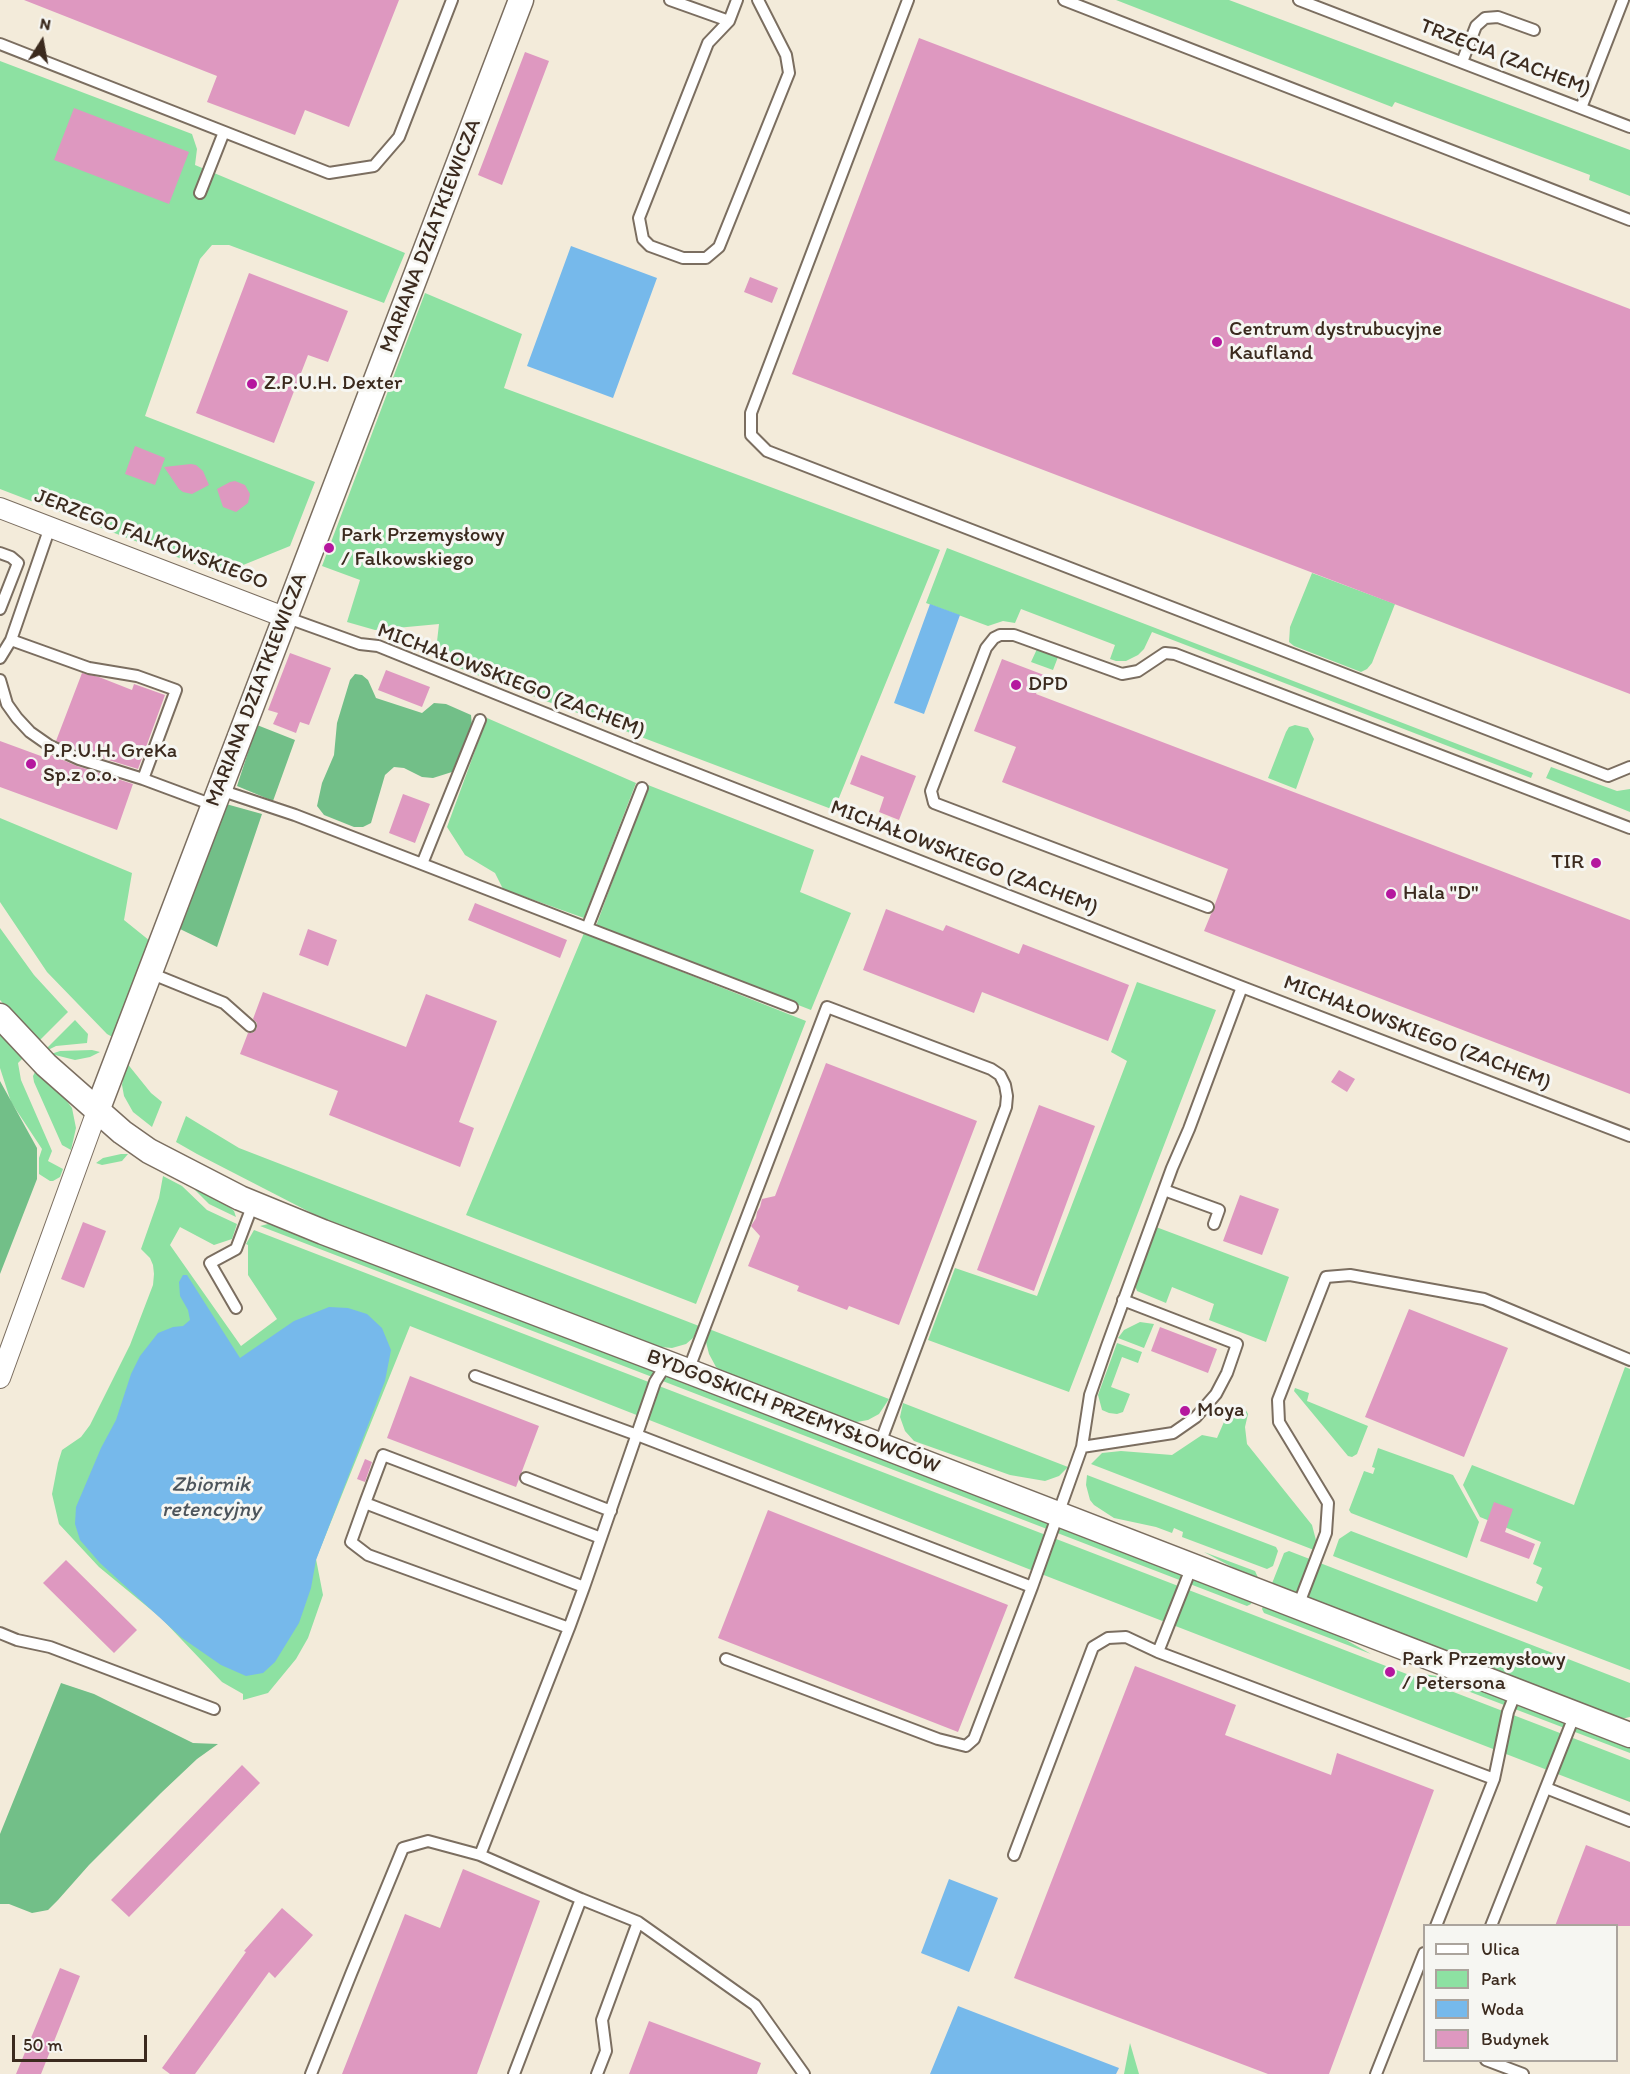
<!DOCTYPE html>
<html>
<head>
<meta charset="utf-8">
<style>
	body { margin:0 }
	#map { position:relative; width:1630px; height:2074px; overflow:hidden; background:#f3ebda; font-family:Itim,sans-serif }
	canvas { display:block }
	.legend { position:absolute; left:1423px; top:1924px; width:195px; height:138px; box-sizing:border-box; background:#f6f6f2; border:2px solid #aba49d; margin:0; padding:8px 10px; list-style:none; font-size:18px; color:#3b2a1e }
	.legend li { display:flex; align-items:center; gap:12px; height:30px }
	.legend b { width:30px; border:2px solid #aba49d }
	.north { position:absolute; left:12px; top:12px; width:60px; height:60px; -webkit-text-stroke:4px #f6f6f2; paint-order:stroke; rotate:11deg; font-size:16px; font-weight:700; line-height:24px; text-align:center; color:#3b2a1e }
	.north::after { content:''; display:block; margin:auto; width:21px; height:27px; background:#3b2a1e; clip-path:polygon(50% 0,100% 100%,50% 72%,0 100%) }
	.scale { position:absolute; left:12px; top:2035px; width:135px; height:27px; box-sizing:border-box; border:3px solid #3b2a1e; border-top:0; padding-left:8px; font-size:18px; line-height:21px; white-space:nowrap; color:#3b2a1e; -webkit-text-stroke:4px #f6f6f2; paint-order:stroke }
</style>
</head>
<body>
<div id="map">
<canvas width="1630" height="2074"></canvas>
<ul class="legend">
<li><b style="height:8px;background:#fff"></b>Ulica</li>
<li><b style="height:16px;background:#8de1a2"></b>Park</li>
<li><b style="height:16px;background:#76b9eb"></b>Woda</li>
<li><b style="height:16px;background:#de98c0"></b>Budynek</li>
</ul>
<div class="north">N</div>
<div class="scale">50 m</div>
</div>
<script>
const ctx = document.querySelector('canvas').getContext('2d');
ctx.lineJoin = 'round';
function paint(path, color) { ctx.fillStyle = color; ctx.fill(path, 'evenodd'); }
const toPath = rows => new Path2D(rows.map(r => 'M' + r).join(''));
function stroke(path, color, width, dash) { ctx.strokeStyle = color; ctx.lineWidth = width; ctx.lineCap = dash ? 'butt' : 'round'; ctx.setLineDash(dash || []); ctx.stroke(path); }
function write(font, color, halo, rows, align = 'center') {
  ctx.font = font + ' Itim,sans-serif'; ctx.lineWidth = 6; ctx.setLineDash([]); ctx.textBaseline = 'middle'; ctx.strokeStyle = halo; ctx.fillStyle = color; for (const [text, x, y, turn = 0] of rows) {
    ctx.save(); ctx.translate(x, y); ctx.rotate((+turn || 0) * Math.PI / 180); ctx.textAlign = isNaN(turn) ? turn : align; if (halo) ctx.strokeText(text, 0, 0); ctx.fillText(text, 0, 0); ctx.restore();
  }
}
const green = toPath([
	[1116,0,1229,0,1630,150,1630,196,1589,180,1590,175,1395,102,1392,107],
	[0,61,192,134,197,149,195,165,405,253,384,303,229,245,212,245,200,259,145,416,315,482,290,546,221,574,0,489],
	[425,293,522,334,504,388,940,550,834,810,435,659,439,624,375,630,347,622,360,580,322,566],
	[947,548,1533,773,1531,778,1152,632,1144,649,1138,655,1126,661,1116,661,1110,659,1115,645,1021,609,1015,623,1003,621,988,626,926,603],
	[1312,573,1395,604,1372,663,1367,669,1361,672,1294,646,1289,642,1290,627],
	[1037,649,1058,657,1053,670,1031,662],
	[487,718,636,783,584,918,503,889,495,873,465,855,447,827],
	[1295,725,1308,728,1314,739,1296,789,1268,778,1286,732,1289,727],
	[1551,767,1617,791,1630,789,1630,812,1546,778],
	[648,785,814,850,800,892,851,913,811,1010,596,926],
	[0,818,132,873,124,920,150,941,116,1039,107,1034,47,972,0,902],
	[0,928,34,975,68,1012,38,1042,0,1000],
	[584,933,806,1021,696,1304,466,1215],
	[1137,982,1216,1010,1069,1392,928,1340,955,1268,1037,1296,1127,1061,1111,1052],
	[75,1020,88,1034,87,1043,56,1046,46,1051,45,1050],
	[0,1031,24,1057,18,1063,21,1080,52,1151,48,1161,63,1169,60,1177,53,1181,50,1181,39,1174,39,1158,42,1149,11,1102,0,1068],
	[92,1050,100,1052,90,1057,75,1060,51,1054,60,1051],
	[126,1062,151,1093,162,1102,152,1127,133,1112,124,1096,122,1085],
	[36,1070,61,1093,72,1108,76,1128,71,1150,62,1145,34,1082,33,1076],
	[186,1116,239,1148,699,1326,693,1338,686,1344,672,1348,649,1346,329,1222,197,1154,176,1142],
	[121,1154,128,1154,122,1161,102,1165,96,1163,103,1158],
	[163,1176,182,1186,207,1210,237,1224,232,1239,214,1245,180,1227,170,1245,241,1346,277,1319,248,1275,248,1245,246,1244,254,1230,1630,1760,1630,1802,1054,1579,410,1326,316,1559,323,1595,308,1638,296,1659,268,1693,243,1700,243,1694,222,1682,161,1618,99,1567,59,1524,52,1494,58,1463,62,1450,81,1437,90,1425,130,1345,153,1285,154,1274,153,1265,150,1258,141,1249,159,1198],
	[189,1184,225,1203,234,1211,236,1217,209,1204],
	[272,1223,1253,1600,1251,1604,1247,1606,260,1226],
	[1156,1227,1289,1277,1266,1342,1209,1320,1214,1304,1172,1287,1166,1303,1137,1291,1134,1283],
	[1140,1322,1154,1324,1144,1348,1118,1338,1124,1330],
	[709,1329,889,1399,879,1414,868,1420,851,1423,732,1378,716,1367,709,1354,706,1342],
	[1117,1343,1142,1352,1138,1363,1122,1357,1111,1387,1130,1394,1123,1412,1117,1414,1109,1413,1102,1410,1098,1395],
	[1625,1367,1630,1369,1630,1670,1333,1556,1339,1539,1351,1531,1537,1602,1543,1587,1536,1583,1542,1568,1533,1564,1541,1542,1480,1517,1463,1485,1472,1465,1574,1505],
	[1295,1388,1309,1393,1307,1401,1368,1426,1357,1454,1352,1457,1348,1456,1294,1391],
	[903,1403,1068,1467,1059,1476,1045,1481,1010,1475,914,1441,905,1431,900,1417],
	[1243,1405,1248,1414,1245,1427,1247,1444,1312,1525,1317,1544,1314,1550,1091,1464,1102,1453,1121,1451,1172,1455,1202,1435,1217,1438,1227,1415,1237,1406],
	[1378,1448,1453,1475,1479,1522,1467,1558,1351,1513,1349,1510,1364,1471,1373,1474,1375,1468,1372,1467],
	[1087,1475,1276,1547,1278,1551,1273,1566,1267,1569,1182,1537,1183,1532,1174,1528,1172,1533,1156,1527,1114,1518,1094,1505,1090,1500,1086,1485],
	[1289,1551,1630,1683,1630,1717,1621,1719,1271,1586,1284,1553],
	[1204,1552,1255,1571,1260,1582],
	[1264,1604,1323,1627,1371,1654,1264,1613,1262,1609],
	[1423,1674,1450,1678,1630,1745,1630,1753],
	[1130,2043,1139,2074,1124,2074]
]);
const forest = toPath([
	[355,674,362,675,368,680,376,698,422,713,434,703,446,704,471,715,472,726,452,772,433,778,422,777,404,768,394,767,385,775,371,823,363,827,354,827,324,815,317,806,322,783,334,755,337,723,350,680],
	[257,725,295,740,273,801,237,786],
	[226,804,262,814,217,947,180,929],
	[0,1081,37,1148,37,1179,0,1274],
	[61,1683,94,1694,193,1743,218,1744,197,1759,161,1793,89,1865,58,1900,48,1910,32,1913,9,1904,0,1904,0,1834]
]);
const water = toPath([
	[571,246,657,278,613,398,527,366],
	[930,604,960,615,924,714,894,703],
	[183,1275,187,1275,240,1358,294,1321,329,1307,348,1308,367,1314,382,1328,391,1350,385,1381,316,1560,311,1588,299,1623,275,1662,263,1673,246,1676,221,1665,182,1638,100,1563,80,1540,75,1524,76,1507,101,1448,116,1420,131,1374,140,1356,158,1333,173,1327,183,1326,190,1320,188,1310,180,1296,179,1282],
	[949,1879,998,1898,969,1972,921,1953],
	[958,2006,1119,2068,1116,2074,930,2074]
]);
const building = toPath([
	[24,0,399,0,349,127,305,110,295,135,207,102,217,76],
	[919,38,1630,309,1630,694,792,374],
	[525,52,549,61,502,185,478,175],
	[74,108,189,152,169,204,54,160],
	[249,273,348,311,328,362,308,355,274,443,196,413],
	[750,277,778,288,772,303,744,292],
	[135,446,165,458,155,485,125,474],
	[191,464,196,465,203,471,209,485,192,494,183,492,179,489,164,467],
	[235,481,245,485,250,494,248,503,236,512,223,507,217,489,230,482],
	[290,653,331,668,309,725,300,722,296,733,273,724,278,713,268,710],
	[1002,659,1044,675,1036,694,1630,920,1630,1094,1204,931,1211,914,1215,909,1215,904,1228,869,1002,782,1016,747,974,731],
	[386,670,430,687,422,707,378,690],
	[82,673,99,677,132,690,134,684,165,695,138,769,82,752,56,741],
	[0,741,49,759,51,755,77,766,133,784,117,830,0,787],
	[861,755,916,776,899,820,879,812,884,797,850,784],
	[403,794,430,804,415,843,389,833],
	[475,903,567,940,560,958,468,920],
	[886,909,943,931,946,925,1019,954,1023,944,1129,985,1108,1041,982,992,974,1013,863,970],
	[308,929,337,940,328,966,299,955],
	[263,992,406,1047,426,994,497,1021,459,1122,474,1128,460,1167,329,1115,338,1091,240,1054,248,1033,253,1033,257,1028,257,1023,253,1019],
	[826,1063,977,1121,899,1325,849,1306,847,1310,797,1291,799,1286,748,1266,760,1236,751,1226,756,1218,757,1212,760,1207,762,1199,775,1196],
	[1339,1070,1355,1079,1347,1092,1331,1082],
	[1039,1105,1095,1126,1034,1291,977,1270],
	[1240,1195,1279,1209,1262,1255,1223,1241],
	[83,1222,106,1231,84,1288,61,1279],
	[1409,1309,1508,1348,1464,1457,1365,1417],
	[1160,1327,1217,1349,1208,1373,1151,1351],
	[410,1376,539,1426,516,1487,387,1438],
	[365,1459,372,1462,365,1482,357,1479],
	[1494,1502,1513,1509,1505,1532,1535,1544,1529,1559,1480,1541],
	[768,1510,1008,1605,958,1732,718,1638],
	[66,1560,137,1630,114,1653,43,1583],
	[1135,1666,1236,1705,1225,1735,1331,1775,1337,1753,1434,1790,1329,2074,1268,2074,1014,1978],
	[242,1765,260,1783,129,1917,111,1900],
	[1586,1845,1630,1862,1630,1926,1555,1926],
	[463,1869,540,1901,477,2074,342,2074,405,1914,440,1928],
	[282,1908,313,1935,275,1978,269,1972,195,2074,170,2074,162,2068,246,1952,244,1951],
	[60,1968,80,1976,41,2074,16,2074],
	[649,2021,761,2063,757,2074,629,2074]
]);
const service = toPath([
	[670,0,729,21],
	[737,0,729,21,708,43,639,218,643,239,650,246,683,258,706,258,719,247,789,73,786,55,758,0],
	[908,0,751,413,751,435,767,451,1608,776,1630,767],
	[1064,0,1630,220],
	[1299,0,1630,127],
	[0,44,329,173,374,166,399,137,452,0],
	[1462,62,1476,26,1485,18,1498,17,1534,30],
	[1581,108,1623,0],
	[200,193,224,132],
	[50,527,11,640,89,668,137,676,176,690,143,779,213,805],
	[0,553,11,557,18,563,0,609],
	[285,617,360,644,378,646,656,758,1242,987,1630,1136],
	[0,658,11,640],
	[0,680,7,704,17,718,30,732,50,746,79,759,143,779],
	[480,720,422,864,587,928],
	[642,788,587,928,792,1007],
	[220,790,295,815,422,864],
	[1208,907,934,803,931,791,986,648,994,638,1000,635,1014,635,1122,674,1138,671,1165,653,1175,654,1630,828],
	[150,973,224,1003,250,1026],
	[1164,1190,1219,1210,1214,1224],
	[236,1308,210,1263,236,1249,253,1204],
	[688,1371,827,1007,991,1069,1000,1075,1005,1085,1007,1096,1006,1107,879,1446],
	[475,1376,637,1435,1032,1587,1082,1447,1090,1395,1107,1346,1172,1168,1189,1129,1242,987],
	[1082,1447,1173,1433,1196,1417,1216,1394,1227,1373,1237,1344,1123,1300],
	[526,1478,611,1511],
	[365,1503,383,1455,601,1538],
	[1192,1566,1158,1652,1494,1779,1508,1712,1516,1692],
	[584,1587,569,1628,368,1555,351,1542,365,1503,584,1587,655,1382,667,1363],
	[1298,1606,1326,1533,1328,1503,1279,1422,1278,1400,1326,1277,1350,1275,1484,1299,1630,1360],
	[0,1633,17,1640,50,1647,214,1709],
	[726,1659,938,1739,966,1746,974,1739,1032,1587],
	[1546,1788,1630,1821],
	[480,1855,569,1628],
	[1014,1855,1093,1647,1108,1638,1126,1637,1158,1652],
	[581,1899,638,1922,602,2020,606,2051,597,2074],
	[638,1922,755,2005,804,2074],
	[1436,1926,1494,1779],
	[1491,1926,1575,1714],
	[1486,2060,1523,2074],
	[311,2074,351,1974,403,1848,428,1841,480,1855,581,1899,514,2074],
	[1376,2074,1424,1953]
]);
const minor = toPath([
	[0,508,284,617],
	[0,1378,97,1111]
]);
const tertiary = toPath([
	[0,1016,46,1065,122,1132,149,1151,240,1198,323,1232,688,1371,1630,1735],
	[97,1111,521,0]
]);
const markers = [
	[1217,342,6,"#b5179e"],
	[252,384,6,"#b5179e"],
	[329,548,6,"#b5179e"],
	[1016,685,6,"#b5179e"],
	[31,764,6,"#b5179e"],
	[1596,863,6,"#b5179e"],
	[1391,894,6,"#b5179e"],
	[1185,1411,6,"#b5179e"],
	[1390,1672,6,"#b5179e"]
];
const streetNames = [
	["TRZECIA (ZACHEM)",1505,58,21],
	["MARIANA DZIATKIEWICZA",431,236,-69],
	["JERZEGO FALKOWSKIEGO",151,540,21],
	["MICHAŁOWSKIEGO (ZACHEM)",511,681,21],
	["MARIANA DZIATKIEWICZA",257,690,-69],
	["MICHAŁOWSKIEGO (ZACHEM)",964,858,21],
	["MICHAŁOWSKIEGO (ZACHEM)",1417,1033,21],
	["BYDGOSKICH PRZEMYSŁOWCÓW",793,1412,21]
];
const poiNames = [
	["Centrum dystrubucyjne",1229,330],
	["Kaufland",1229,354],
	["Z.P.U.H. Dexter",264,384],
	["Park Przemysłowy",341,536],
	["/ Falkowskiego",341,560],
	["DPD",1028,685],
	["P.P.U.H. GreKa",43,752],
	["Sp.z o.o.",43,776],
	["TIR",1584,863,"right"],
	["Hala \"D\"",1403,894],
	["Moya",1197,1411],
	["Park Przemysłowy",1402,1660],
	["/ Petersona",1402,1684]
];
const waterNames = [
	["Zbiornik",211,1485],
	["retencyjny",211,1510]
];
paint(green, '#8de1a2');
paint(forest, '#72bf88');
paint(water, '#76b9eb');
paint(building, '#de98c0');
stroke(service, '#7b6e60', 14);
stroke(minor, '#7b6e60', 22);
stroke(tertiary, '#7b6e60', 27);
stroke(service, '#fff', 10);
stroke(minor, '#fff', 20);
stroke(tertiary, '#fff', 24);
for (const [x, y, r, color] of markers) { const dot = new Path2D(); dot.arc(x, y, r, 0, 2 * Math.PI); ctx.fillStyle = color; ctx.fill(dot); stroke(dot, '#f6f6f2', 2); }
write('21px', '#3b2a1e', '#f6f6f2', streetNames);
write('21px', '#3b2a1e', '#f6f6f2', poiNames, 'left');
write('italic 22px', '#4d555c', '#f6f6f2', waterNames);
</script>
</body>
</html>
